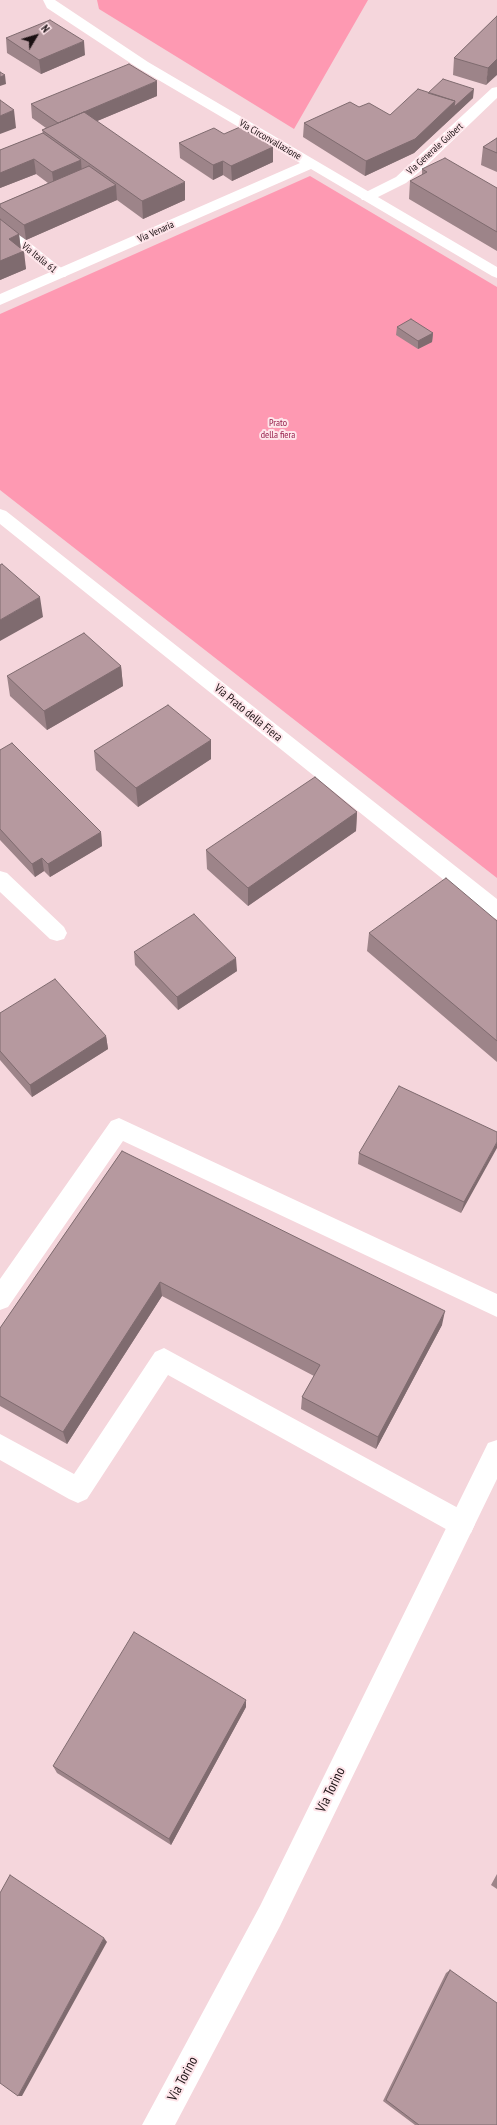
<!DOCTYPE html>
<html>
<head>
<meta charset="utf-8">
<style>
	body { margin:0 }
	#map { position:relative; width:497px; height:2125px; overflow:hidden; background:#f5d6dc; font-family:"PT Sans Narrow",sans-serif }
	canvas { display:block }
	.north { position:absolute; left:16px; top:16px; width:40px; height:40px; -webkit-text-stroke:3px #fee5ea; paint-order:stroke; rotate:52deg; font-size:11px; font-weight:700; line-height:16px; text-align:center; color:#1a1012 }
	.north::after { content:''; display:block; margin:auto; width:14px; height:18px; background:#1a1012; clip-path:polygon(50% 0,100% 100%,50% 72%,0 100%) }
</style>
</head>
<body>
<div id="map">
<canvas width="497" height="2125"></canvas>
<div class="north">N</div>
</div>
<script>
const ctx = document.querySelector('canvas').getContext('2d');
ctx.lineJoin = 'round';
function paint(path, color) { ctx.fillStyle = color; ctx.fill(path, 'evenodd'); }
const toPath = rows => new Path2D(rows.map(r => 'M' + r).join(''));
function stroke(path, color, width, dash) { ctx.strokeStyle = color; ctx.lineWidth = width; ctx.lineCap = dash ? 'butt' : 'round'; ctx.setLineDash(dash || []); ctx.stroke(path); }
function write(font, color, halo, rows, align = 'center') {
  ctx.font = font + ' "PT Sans Narrow",sans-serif'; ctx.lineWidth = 4; ctx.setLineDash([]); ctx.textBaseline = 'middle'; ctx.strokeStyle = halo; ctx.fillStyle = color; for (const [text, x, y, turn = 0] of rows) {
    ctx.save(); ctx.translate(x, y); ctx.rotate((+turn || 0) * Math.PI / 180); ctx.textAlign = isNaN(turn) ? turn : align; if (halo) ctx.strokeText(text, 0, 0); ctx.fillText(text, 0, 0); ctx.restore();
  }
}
const green = toPath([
	[97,0,368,0,294,129,99,9],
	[310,176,497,287,497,878,0,490,0,314]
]);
const service = toPath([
	[119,1118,497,1294,497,1317,123,1141,8,1307,0,1310,0,1279,111,1121,119,1118],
	[164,1348,471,1515,475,1524,471,1533,462,1537,453,1533,168,1375,87,1499,78,1503,69,1499,0,1460,0,1434,74,1474,155,1352,164,1348]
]);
const minor = toPath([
	[497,87,497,98,424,168,406,183,372,200,362,200,360,197,362,194,396,177,492,88,497,87],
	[0,222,5,223,65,271,68,274,65,277,55,277,0,233,0,222],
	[0,509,6,511,497,899,497,919,490,917,0,524,0,509],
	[0,871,7,873,64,927,67,933,64,939,57,941,50,939,0,892,0,871]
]);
const tertiary = toPath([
	[43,0,55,0,148,62,497,267,497,278,492,276,311,169,0,305,0,294,300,163,138,68,47,8,43,0],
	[497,1440,497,1479,280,1926,175,2125,142,2125,260,1906,488,1443,497,1440]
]);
const wall = toPath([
	[497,16,486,85,453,75,454,58],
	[6,38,85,55,41,74,7,53],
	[428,93,473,98,414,153,365,176,303,137,304,123,359,107,390,115],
	[157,96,97,121,185,200,143,219,117,200,26,240,19,235,21,249,26,269,0,280,0,204,48,183,36,174,0,188,0,150,43,133,42,130,46,128,32,118,31,104],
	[224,134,273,147,273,162,232,181,223,175,213,180,180,158,179,143],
	[497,138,497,172,481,165,483,147],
	[422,169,497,188,497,251,409,199,410,181,422,175],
	[397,327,433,333,432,342,418,349,396,335],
	[121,666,123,686,47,730,10,696,7,676],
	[211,740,211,759,138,807,96,770,94,751],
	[0,750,101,832,102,846,50,877,44,871,35,877,0,840],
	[357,812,356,831,248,906,207,869,206,850],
	[497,921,497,1062,367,951,369,933],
	[134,952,237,971,178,1010,135,965],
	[0,1013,106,1036,108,1049,32,1097,0,1060],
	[497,1132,461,1213,358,1164,359,1153],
	[122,1151,442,1325,376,1449,301,1409,302,1397,314,1376,162,1296,67,1444,0,1406,0,1328],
	[246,1707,171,1845,57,1773,53,1766],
	[497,1874,497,1889,491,1885],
	[450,1970,497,2125,415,2125,383,2101,446,1973]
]);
const shadedWall = toPath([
	[84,41,85,55,41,74,39,60],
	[497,59,497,75,486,85,488,68],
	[5,75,6,84,0,86,0,77],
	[157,81,157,96,59,137,58,123],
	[474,89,473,98,414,153,365,176,366,161],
	[14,110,16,128,0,134,0,116],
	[273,147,273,162,232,181,231,166],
	[34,159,36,174,0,188,0,173],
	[81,160,82,175,54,187,52,172],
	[223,161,223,175,213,180,213,165],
	[185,182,185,200,143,219,142,201],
	[116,185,117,200,26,240,24,225],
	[19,234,21,252,24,251,26,269,0,280,0,261,9,239],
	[433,333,432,342,418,349,418,341],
	[40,597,43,617,0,641,0,620],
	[121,666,123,686,47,730,44,711],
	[211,740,211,759,138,807,136,788],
	[357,812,356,831,248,906,248,888],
	[101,832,102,846,50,877,48,864],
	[42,858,44,871,35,877,32,864],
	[236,958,237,971,178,1010,177,997],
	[106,1036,108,1049,32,1097,30,1085],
	[497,1142,497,1148,461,1213,464,1202],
	[160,1282,162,1296,67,1444,63,1432],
	[445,1311,442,1325,376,1449,378,1437],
	[246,1700,246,1707,171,1845,169,1839],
	[104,1938,107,1942,22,2096,18,2096]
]);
const building = toPath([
	[497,16,497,59,488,68,454,58,497,16],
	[50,20,84,41,39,60,6,38,50,20],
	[129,64,157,81,58,123,31,104,129,64],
	[0,72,5,75,0,77,0,72],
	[443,79,474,89,454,107,455,101,428,93,443,79],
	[418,89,455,101,415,139,366,161,304,123,350,102,359,107,369,103,390,115,418,89],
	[0,100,14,110,0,116,0,100],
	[84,112,185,182,142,201,42,130,84,112],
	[240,127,273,147,231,166,223,161,213,165,179,143,214,128,224,134,240,127],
	[43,133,81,160,52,172,34,159,0,173,0,150,43,133],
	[497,138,497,153,483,147,497,138],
	[445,158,497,188,497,232,410,181,427,172,422,169,445,158],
	[89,166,116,185,24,225,0,207,0,204,89,166],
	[0,219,19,234,9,239,24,251,0,261,0,219],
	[411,319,433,333,418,341,397,327,411,319],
	[2,564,40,597,0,620,0,565,2,564],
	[84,633,121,666,44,711,7,676,84,633],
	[168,705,211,740,136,788,94,751,168,705],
	[12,743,101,832,48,864,42,858,32,864,0,829,0,750,12,743],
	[315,777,357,812,248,888,206,850,315,777],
	[446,878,497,921,497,1041,369,933,446,878],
	[194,914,236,958,177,997,134,952,194,914],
	[55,979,106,1036,30,1085,0,1051,0,1013,55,979],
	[399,1086,497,1132,497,1142,464,1202,359,1153,399,1086],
	[122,1151,445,1311,378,1437,302,1397,320,1365,160,1282,63,1432,0,1396,0,1328,122,1151],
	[134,1632,246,1700,169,1839,53,1766,134,1632],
	[10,1875,104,1938,18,2096,0,2083,0,1893,10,1875],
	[450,1970,497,2003,497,2125,419,2125,386,2100,450,1970]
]);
const farStreetnames = [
	["Via Circonvallazione",270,140,30],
	["Via Generale Guibert",435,149,-42],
	["Via Venaria",156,232,-24],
	["Via Italia 61",39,258,39]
];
const farParknames = [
	["Prato",278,423],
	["della fiera",278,435]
];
const streetNames = [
	["Via Prato della Fiera",248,713,39]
];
const nearStreetnames = [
	["Via Torino",331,1790,-64],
	["Via Torino",183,2079,-62]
];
paint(green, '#fe99b2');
paint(service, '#fff');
paint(minor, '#fff');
paint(tertiary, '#fff');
paint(wall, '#9d8489');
paint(shadedWall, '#7f6b6f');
paint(building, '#b6999f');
stroke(building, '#7f6b6f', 1);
write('10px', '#1a1012', '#fee5ea', farStreetnames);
write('10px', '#961f4b', '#fee5ea', farParknames);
write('12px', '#1a1012', '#fee5ea', streetNames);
write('14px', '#1a1012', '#fee5ea', nearStreetnames);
</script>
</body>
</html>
